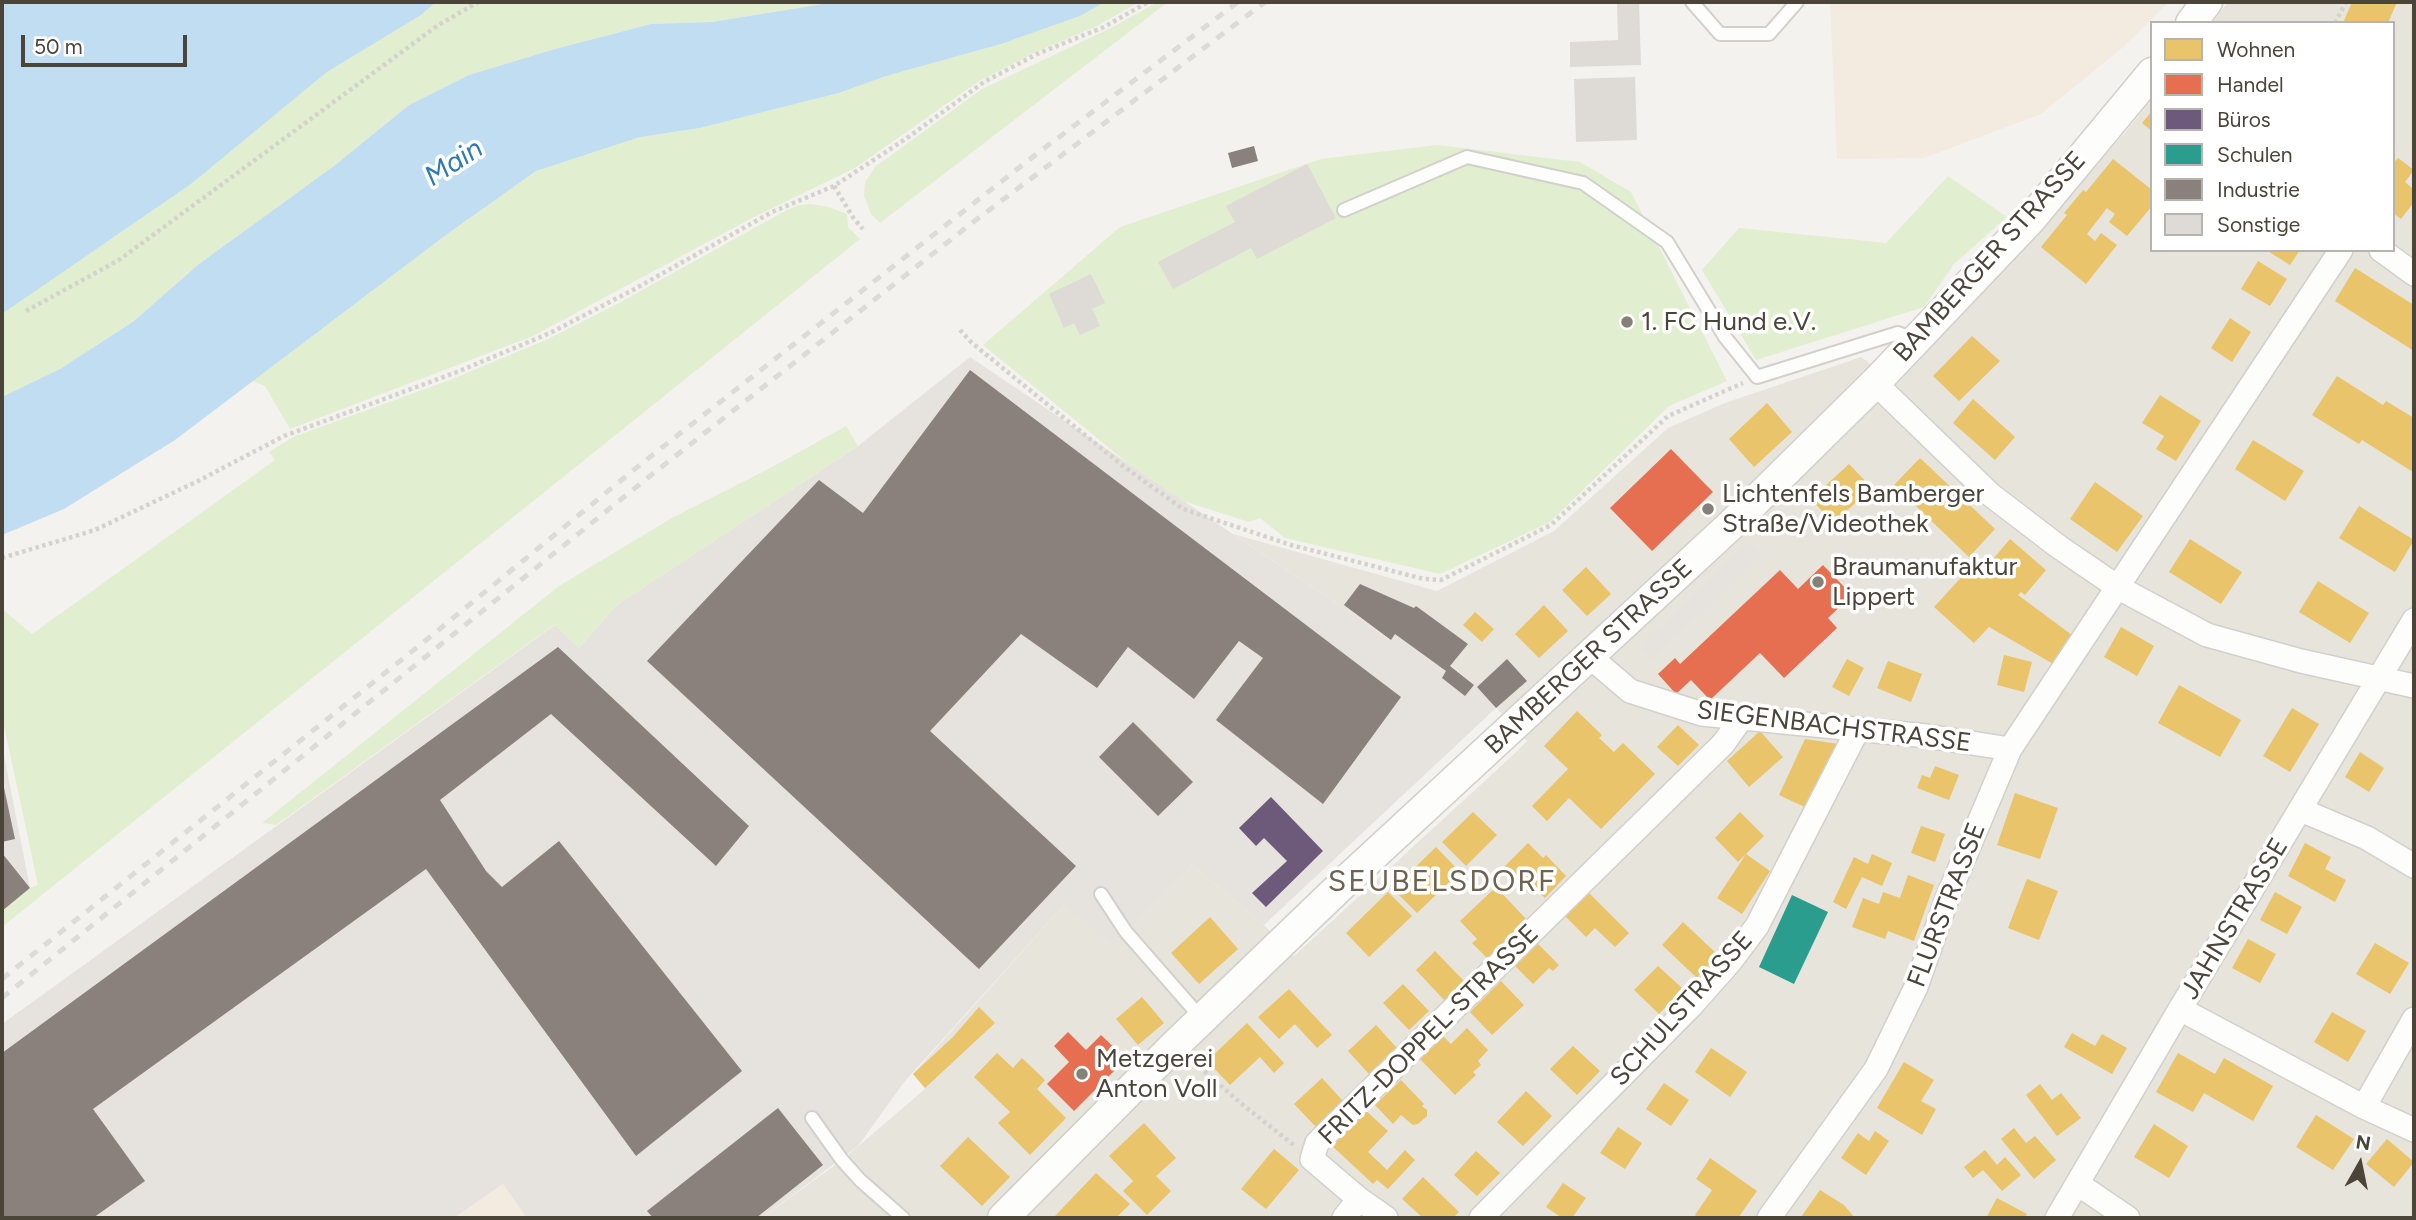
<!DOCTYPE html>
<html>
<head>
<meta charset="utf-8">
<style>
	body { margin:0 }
	#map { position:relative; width:2416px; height:1220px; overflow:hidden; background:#f4f2ee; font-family:Figtree,sans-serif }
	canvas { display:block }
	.frame { position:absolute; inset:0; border:4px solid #4b4439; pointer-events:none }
	.legend { position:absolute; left:2150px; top:21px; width:245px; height:231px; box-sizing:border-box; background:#fff; border:2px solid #b7b4b0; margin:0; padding:9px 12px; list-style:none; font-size:21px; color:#4b4439 }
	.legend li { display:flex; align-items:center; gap:14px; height:35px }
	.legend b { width:35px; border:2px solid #b7b4b0 }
	.north { position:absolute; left:2325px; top:1129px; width:70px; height:70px; -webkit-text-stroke:5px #fff; paint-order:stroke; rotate:9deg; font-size:19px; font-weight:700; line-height:28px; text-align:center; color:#4b4439 }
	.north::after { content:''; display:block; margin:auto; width:24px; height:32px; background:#4b4439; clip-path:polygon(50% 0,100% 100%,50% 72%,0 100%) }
	.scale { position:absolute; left:21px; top:35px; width:166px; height:32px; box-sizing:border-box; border:4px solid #4b4439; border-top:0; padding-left:9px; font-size:21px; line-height:24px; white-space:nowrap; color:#4b4439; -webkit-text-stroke:5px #fff; paint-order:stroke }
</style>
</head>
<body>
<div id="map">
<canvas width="2416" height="1220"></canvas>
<div class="frame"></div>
<ul class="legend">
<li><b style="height:19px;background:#e9c46a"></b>Wohnen</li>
<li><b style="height:19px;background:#e76f51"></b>Handel</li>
<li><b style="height:19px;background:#6d597a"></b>Büros</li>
<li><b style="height:19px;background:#2a9d8f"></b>Schulen</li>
<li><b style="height:19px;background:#8a817c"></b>Industrie</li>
<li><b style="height:19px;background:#dedbd6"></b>Sonstige</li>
</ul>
<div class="north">N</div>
<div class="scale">50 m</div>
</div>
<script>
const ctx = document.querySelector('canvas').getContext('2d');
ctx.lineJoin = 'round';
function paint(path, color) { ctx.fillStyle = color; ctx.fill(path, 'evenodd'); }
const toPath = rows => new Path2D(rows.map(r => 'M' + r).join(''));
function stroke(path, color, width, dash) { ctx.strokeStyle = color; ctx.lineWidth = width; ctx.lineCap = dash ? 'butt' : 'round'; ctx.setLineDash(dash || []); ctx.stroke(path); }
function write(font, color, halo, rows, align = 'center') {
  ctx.font = font + ' Figtree,sans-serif'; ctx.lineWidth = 7; ctx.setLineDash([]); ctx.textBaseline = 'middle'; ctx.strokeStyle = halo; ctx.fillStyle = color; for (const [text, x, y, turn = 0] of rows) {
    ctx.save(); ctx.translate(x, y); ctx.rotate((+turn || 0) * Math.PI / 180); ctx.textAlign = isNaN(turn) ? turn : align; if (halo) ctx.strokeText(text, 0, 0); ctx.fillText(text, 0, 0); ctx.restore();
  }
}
const residential = toPath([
	[2228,2,2414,2,2414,1218,762,1218,842,1160,925,1089,913,1074,1065,904,1191,864,1264,925,1294,956,1513,755,1527,741,1477,687,1451,666,1390,640,1233,534,1437,591,1554,531,1668,428,1725,403,1861,357,1898,383,2124,134,2152,99,2152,250,2393,250,2393,23,2212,23]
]);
const commercial = toPath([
	[1830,2,2169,2,2122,48,2041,114,1924,158,1837,159],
	[504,1184,527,1218,454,1218]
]);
const industrial = toPath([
	[970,357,1390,640,1395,634,1447,671,1450,666,1477,687,1496,708,1264,925,1191,864,1113,945,1065,904,905,1081,858,1146,762,1218,527,1218,503,1184,454,1218,2,1218,2,1024,555,625,579,648,617,605,858,446],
	[2,745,30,888,2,911]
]);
const green = toPath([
	[436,2,835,2,712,22,651,24,555,49,469,75,409,105,334,166,199,264,134,321,60,369,2,397,2,314,191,184,327,72,421,15],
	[1105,2,1139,2,1097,26,1036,52,979,81,855,168,754,217,533,336,290,429,265,386,253,381,446,235,536,171,640,137,700,128,839,93,886,76,1001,44,1080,16],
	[1158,2,1168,2,880,223,871,214,864,196,865,182,875,167,982,89,1111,28],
	[1437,145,1580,162,1631,192,1727,381,1669,406,1550,522,1440,574,1285,538,1260,518,1249,522,1183,501,1129,464,983,345,1120,227,1321,159],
	[1948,176,2007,217,1954,264,1924,307,1756,360,1702,270,1739,228,1886,243],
	[811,204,829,207,847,214,848,227,860,239,2,927,2,911,30,888,38,885,2,716,2,609,32,634,275,460,269,452,293,437,450,380,546,340,619,303,785,211,799,205],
	[846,426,858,446,617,605,579,648,554,625,276,825,262,823,559,586,672,518,774,466]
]);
const parking = toPath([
	[1750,541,1762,554,1652,659,1640,646]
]);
const water = toPath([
	[2,2,436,2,421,15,327,72,191,184,2,314],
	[835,2,1105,2,1080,16,1001,44,886,76,839,93,700,128,640,137,536,171,446,235,175,440,64,509,2,535,2,397,60,369,134,321,199,264,334,166,409,105,469,75,555,49,651,24,712,22]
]);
const homes = toPath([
	[2352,2,2397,2,2388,23,2343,23],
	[2152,111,2152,131,2142,123],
	[2398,158,2414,170,2405,182,2414,190,2414,202,2401,219,2393,213,2393,164],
	[2113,159,2152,190,2152,206,2127,236,2109,222,2115,214,2107,208,2087,234,2095,241,2101,233,2117,245,2086,284,2041,247,2067,215,2064,213,2083,190,2086,192],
	[2266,250,2300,250,2290,265],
	[2258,261,2287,279,2270,306,2241,289],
	[2355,268,2414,305,2414,351,2335,301],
	[2230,318,2251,332,2232,362,2211,348],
	[1972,336,2000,361,1959,401,1933,376],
	[2337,376,2383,405,2386,401,2414,418,2413,472,2362,440,2359,444,2312,415],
	[2160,395,2201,421,2176,461,2156,449,2164,436,2142,423],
	[1973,399,2015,437,1995,460,1953,423],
	[1767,403,1792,432,1754,467,1729,439],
	[2253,440,2304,471,2285,501,2235,469],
	[1920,458,1995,529,1969,557,1894,485],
	[1849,464,1872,488,1833,523,1811,499],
	[2095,482,2143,516,2117,552,2070,519],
	[2359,506,2414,540,2395,572,2339,538],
	[2010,539,2046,570,2025,595,2021,592,2018,595,2076,638,2055,665,1989,627,1974,643,1934,607,1968,570,1977,578],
	[2190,539,2242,572,2221,604,2169,572],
	[1586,567,1611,594,1587,616,1562,590],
	[2318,581,2369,613,2350,643,2299,612],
	[1544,605,1568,631,1539,658,1515,634],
	[1475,612,1494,629,1482,642,1463,625],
	[2121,627,2154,646,2137,676,2104,657],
	[2004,655,2032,662,2024,692,1997,685],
	[1847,659,1864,668,1849,696,1832,687],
	[1888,661,1922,674,1911,702,1877,688],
	[2179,685,2241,720,2220,757,2158,723],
	[2292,708,2319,724,2290,772,2263,756],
	[1577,711,1602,735,1599,738,1614,752,1623,743,1655,774,1601,829,1569,798,1547,821,1532,806,1568,769,1544,746],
	[1678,725,1699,745,1678,766,1657,747],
	[1760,731,1783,757,1749,787,1727,761],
	[1805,739,1839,744,1809,809,1779,795],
	[2360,752,2384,768,2369,792,2345,777],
	[1935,766,1959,775,1949,800,1917,788,1922,775,1930,778],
	[2015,793,2058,808,2040,859,1997,845],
	[1473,812,1497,835,1466,866,1442,842],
	[1740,812,1764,836,1746,854,1770,871,1742,914,1717,898,1746,854,1738,862,1715,838],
	[1921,826,1945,834,1935,862,1911,853],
	[1528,843,1543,858,1546,855,1566,876,1545,898,1519,873,1513,879,1503,868],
	[2305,843,2331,857,2325,869,2346,880,2335,902,2288,876],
	[1436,847,1460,872,1417,913,1393,889],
	[1872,854,1892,863,1882,886,1862,877,1846,909,1833,902,1854,857,1868,864],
	[1908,875,1934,885,1914,941,1888,931,1885,939,1852,927,1863,898,1879,904,1883,892,1900,898],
	[2027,879,2058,891,2039,940,2008,928],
	[1496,887,1527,920,1487,958,1472,943,1477,939,1460,921],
	[1587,891,1629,933,1615,947,1595,928,1586,937,1563,914],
	[1388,892,1412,916,1369,957,1346,933],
	[2275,892,2302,907,2287,934,2260,920],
	[1210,917,1238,949,1199,984,1171,953],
	[1683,922,1718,955,1697,978,1662,945],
	[1533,939,1559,965,1553,971,1549,968,1533,984,1511,962],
	[2248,939,2276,954,2260,983,2232,968],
	[2375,943,2409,963,2390,994,2356,974],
	[1435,951,1464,981,1444,1000,1416,970],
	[1658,966,1683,989,1659,1014,1634,990],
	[1501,981,1524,1005,1492,1035,1470,1012],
	[1403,984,1429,1011,1409,1030,1383,1003],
	[1289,989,1332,1035,1317,1048,1295,1024,1279,1039,1258,1017],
	[1142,997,1164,1023,1138,1045,1116,1019],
	[979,1007,995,1023,925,1088,913,1074,953,1037],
	[2332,1012,2366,1031,2348,1062,2314,1042],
	[1247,1023,1284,1063,1274,1073,1260,1057,1230,1085,1207,1061],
	[1376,1025,1397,1048,1369,1074,1348,1051],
	[1467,1028,1488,1050,1478,1061,1481,1065,1473,1072,1476,1075,1455,1095,1419,1058,1443,1036,1451,1044],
	[2072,1033,2095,1046,2102,1034,2127,1048,2112,1074,2064,1047],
	[1573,1046,1600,1071,1577,1095,1550,1069],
	[1711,1048,1747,1072,1730,1097,1695,1072],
	[997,1053,1013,1068,1022,1058,1045,1080,1037,1089,1066,1118,1030,1155,998,1123,1010,1112,974,1077],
	[2178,1053,2215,1074,2224,1058,2273,1086,2253,1121,2204,1093,2193,1112,2156,1092],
	[1904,1062,1934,1080,1921,1101,1936,1109,1922,1135,1877,1108],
	[1322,1078,1343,1101,1316,1127,1294,1104],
	[1401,1080,1424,1104,1422,1106,1427,1110,1427,1116,1418,1124,1413,1125,1401,1115,1393,1124,1375,1105],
	[1664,1083,1689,1100,1671,1126,1646,1109],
	[2040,1084,2052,1100,2061,1093,2081,1118,2057,1136,2026,1095],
	[1526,1091,1552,1116,1523,1146,1497,1122],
	[1363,1108,1388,1131,1368,1152,1387,1170,1405,1150,1415,1160,1388,1189,1377,1180,1373,1184,1329,1143],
	[2316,1115,2354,1139,2333,1170,2296,1147],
	[1144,1123,1176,1158,1156,1176,1171,1191,1147,1215,1123,1191,1133,1181,1109,1156],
	[2154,1124,2188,1146,2169,1178,2134,1157],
	[1618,1127,1642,1143,1625,1169,1600,1153],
	[2014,1128,2026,1143,2035,1136,2056,1160,2034,1179,2001,1139],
	[1875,1131,1889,1141,1866,1175,1841,1158,1858,1133,1869,1141],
	[968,1137,1010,1177,982,1206,940,1166],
	[2387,1139,2414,1162,2394,1187,2366,1164],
	[1274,1149,1299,1170,1266,1209,1241,1189],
	[1985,1150,1997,1165,2005,1157,2021,1175,2002,1191,1983,1170,1973,1178,1964,1167],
	[1476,1151,1500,1173,1477,1196,1454,1175],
	[1710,1158,1757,1191,1738,1218,1699,1218,1695,1215,1712,1190,1696,1179],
	[1096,1173,1130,1204,1116,1218,1058,1218,1055,1216],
	[1423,1177,1459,1212,1453,1218,1423,1218,1402,1199],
	[1563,1183,1586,1198,1572,1218,1562,1218,1546,1207],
	[1820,1190,1844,1205,1855,1218,1801,1217],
	[1997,1198,2027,1214,2025,1218,1986,1218]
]);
const shops = toPath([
	[1671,449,1713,492,1652,551,1610,508],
	[1823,565,1852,595,1828,618,1837,628,1784,678,1760,653,1710,700,1691,680,1676,694,1658,674,1675,658,1680,664,1780,570,1798,589],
	[1068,1032,1086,1050,1101,1035,1126,1059,1074,1111,1047,1084,1069,1062,1054,1046]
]);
const offices = toPath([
	[1271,797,1323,851,1266,907,1252,893,1287,861,1264,838,1256,846,1239,828]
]);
const schools = toPath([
	[1792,895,1828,912,1794,984,1759,967]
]);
const industry = toPath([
	[1254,146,1258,161,1232,168,1228,153],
	[970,370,1401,697,1323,804,1216,720,1263,658,1239,641,1194,699,1128,647,1097,688,1021,634,930,731,1076,866,979,969,647,661,819,480,863,513],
	[1360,584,1414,608,1416,606,1468,644,1450,666,1474,685,1465,696,1442,678,1446,671,1395,634,1391,640,1344,605],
	[558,647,749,826,716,866,551,714,440,800,486,871,502,887,559,841,742,1071,636,1156,426,869,93,1109,145,1181,93,1218,2,1218,2,1053],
	[1507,659,1527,681,1496,708,1477,687],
	[1133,722,1193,782,1158,816,1099,757],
	[3,783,15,839,2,842,2,784],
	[2,853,30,888,2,911],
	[778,1108,823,1165,756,1218,653,1218,647,1211]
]);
const building = toPath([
	[1617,2,1639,2,1641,65,1570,67,1570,42,1618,40],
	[1635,77,1637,140,1576,142,1574,79],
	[1307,164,1336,218,1257,259,1251,248,1173,289,1158,262,1235,222,1226,206],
	[1091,274,1105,303,1092,309,1100,326,1080,335,1074,323,1064,328,1049,294]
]);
const path = toPath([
	[2335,23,2346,2],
	[834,186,854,219,863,229],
	[26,311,119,260,437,26,478,2],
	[960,330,972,343,1123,466,1183,509,1291,545,1424,579,1441,580,1551,525,1668,416,1743,383],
	[2,558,95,530,200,480,284,436,457,372,550,333,631,291,772,212,834,186,907,138,984,82,1037,54,1104,27,1148,2],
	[1194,1062,1243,1105,1295,1146]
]);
const service = toPath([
	[1692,2,1720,34,1769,34,1797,2],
	[1344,210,1467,157,1583,183,1667,242,1725,337,1757,377,1898,333,1916,340],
	[1101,894,1126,932,1202,1019],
	[812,1118,842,1160,860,1180,903,1218]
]);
const minor = toPath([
	[2381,250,2414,274],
	[1875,383,1991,495,2059,547,2119,588,2207,635,2301,661,2414,686],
	[1589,656,1630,691,1702,714,1927,736,2010,749],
	[2301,810,2367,838,2414,866],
	[2180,1009,2364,1107,2414,1130],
	[2364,1107,2414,1019],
	[2078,1184,2128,1218],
	[1344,1218,1359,1199],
	[1386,1218,1359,1199,1312,1159,1317,1143,1723,744,1741,719],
	[1481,1218,1691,1006,1730,962,1757,926,1857,731],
	[1769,1218,1876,1069,1916,987,1948,896,2010,749,2341,250],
	[2057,1218,2180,1009,2414,620]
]);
const tertiary = toPath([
	[2191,23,2207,2],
	[1003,1218,1175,1045,1350,877,1732,524,1875,383,2030,220,2152,73]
]);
const rail = toPath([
	[2,979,425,641,641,464,1034,156,1238,2],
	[2,998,650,476,972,223,1265,2]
]);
const markers = [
	[1627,322,7,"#868178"],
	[1708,509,7,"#868178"],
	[1818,582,7,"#868178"],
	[1082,1074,7,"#868178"]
];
const streetNames = [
	["BAMBERGER STRASSE",1990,257,-48],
	["BAMBERGER STRASSE",1589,657,-43],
	["SIEGENBACHSTRASSE",1834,727,7],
	["FLURSTRASSE",1947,905,-69],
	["JAHNSTRASSE",2235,919,-59],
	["SCHULSTRASSE",1682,1009,-48],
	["FRITZ-DOPPEL-STRASSE",1429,1035,-45]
];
const poiNames = [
	["1. FC Hund e.V.",1641,322],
	["Lichtenfels Bamberger",1722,494],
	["Straße/Videothek",1722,524],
	["Braumanufaktur",1832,567],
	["Lippert",1832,597],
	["Metzgerei",1096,1059],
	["Anton Voll",1096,1089]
];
const waterNames = [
	["Main",454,163,-33]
];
const quarterNames = [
	["SEUBELSDORF",1442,882]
];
paint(residential, '#e7e4dc');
paint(commercial, '#f3ebdf');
paint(industrial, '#e6e2de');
paint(green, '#e1eecf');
paint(parking, '#e6e3df');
paint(water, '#c0ddf1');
paint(homes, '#e9c46a');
paint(shops, '#e76f51');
paint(offices, '#6d597a');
paint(schools, '#2a9d8f');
paint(industry, '#8a817c');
paint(building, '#dedbd6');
stroke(service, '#d2d0cb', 16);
stroke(minor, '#d2d0cb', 26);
stroke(tertiary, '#d2d0cb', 33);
stroke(path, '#d3d2cc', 4.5, [3.5, 3.5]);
stroke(service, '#fdfdfc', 12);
stroke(minor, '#fdfdfc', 23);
stroke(tertiary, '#fdfdfc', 30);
stroke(rail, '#dbdbda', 5, [9, 9]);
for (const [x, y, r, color] of markers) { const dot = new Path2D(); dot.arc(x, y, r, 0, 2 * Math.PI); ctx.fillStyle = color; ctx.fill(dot); stroke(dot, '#fff', 2.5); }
write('26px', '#4b4439', '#fff', streetNames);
write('26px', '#4b4439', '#fff', poiNames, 'left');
write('italic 28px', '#2e7ab2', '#fff', waterNames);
ctx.letterSpacing = '2px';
write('30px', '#6e6250', '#fff', quarterNames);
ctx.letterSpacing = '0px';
</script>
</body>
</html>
